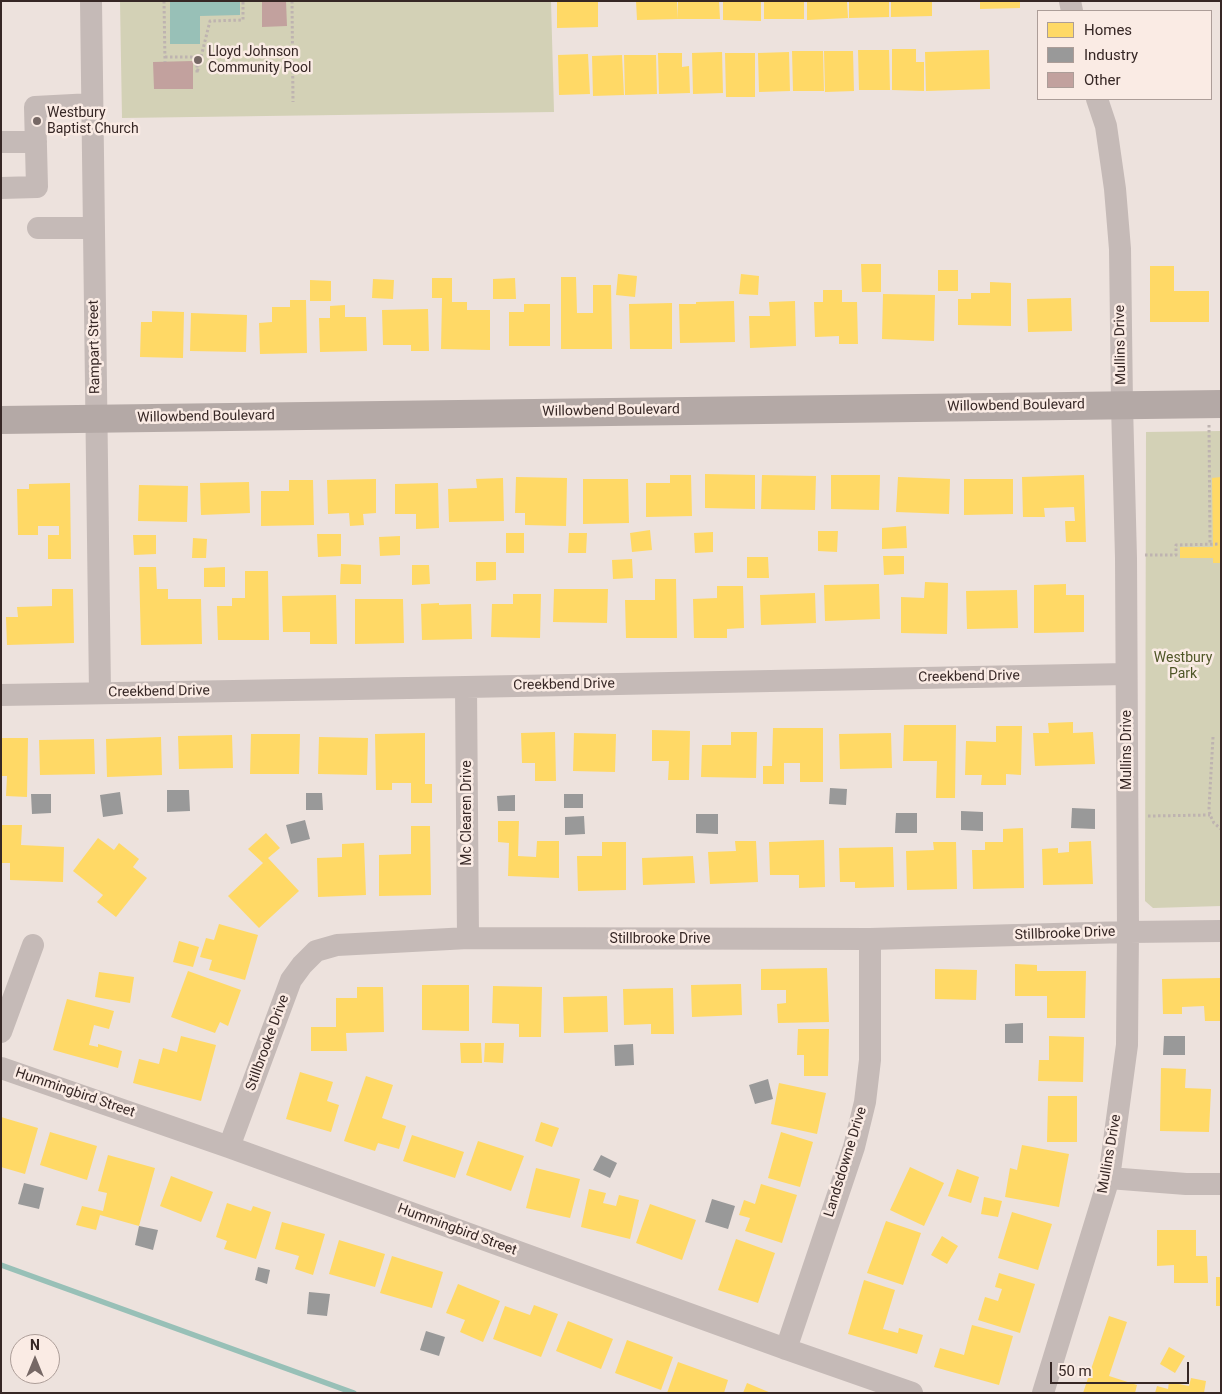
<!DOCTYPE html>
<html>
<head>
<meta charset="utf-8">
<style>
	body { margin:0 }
	#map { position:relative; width:1222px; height:1394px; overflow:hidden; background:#ede2dd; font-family:Roboto,sans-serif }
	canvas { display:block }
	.frame { position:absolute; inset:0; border:2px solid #362725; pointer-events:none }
	.legend { position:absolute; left:1037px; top:10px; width:175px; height:90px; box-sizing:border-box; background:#faebe4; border:1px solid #ac9d98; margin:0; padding:6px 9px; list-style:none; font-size:15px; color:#362725 }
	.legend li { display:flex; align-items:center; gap:10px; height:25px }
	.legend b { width:25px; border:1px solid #ac9d98 }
	.north { position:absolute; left:10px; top:1334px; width:50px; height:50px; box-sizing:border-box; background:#faebe4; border:1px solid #ac9d98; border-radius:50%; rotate:0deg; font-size:14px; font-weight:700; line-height:20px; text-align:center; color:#362725 }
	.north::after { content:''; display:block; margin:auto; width:18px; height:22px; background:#766865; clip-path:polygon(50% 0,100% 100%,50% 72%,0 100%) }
	.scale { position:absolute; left:1050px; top:1362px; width:139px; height:22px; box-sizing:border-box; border:2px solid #362725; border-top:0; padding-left:6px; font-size:15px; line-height:18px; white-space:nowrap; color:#362725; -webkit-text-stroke:4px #faebe4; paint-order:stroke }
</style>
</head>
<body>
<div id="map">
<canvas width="1222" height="1394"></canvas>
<div class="frame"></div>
<ul class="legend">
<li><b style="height:14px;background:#ffd966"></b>Homes</li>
<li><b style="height:14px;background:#999"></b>Industry</li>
<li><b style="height:14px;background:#c2a19e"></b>Other</li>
</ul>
<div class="north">N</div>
<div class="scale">50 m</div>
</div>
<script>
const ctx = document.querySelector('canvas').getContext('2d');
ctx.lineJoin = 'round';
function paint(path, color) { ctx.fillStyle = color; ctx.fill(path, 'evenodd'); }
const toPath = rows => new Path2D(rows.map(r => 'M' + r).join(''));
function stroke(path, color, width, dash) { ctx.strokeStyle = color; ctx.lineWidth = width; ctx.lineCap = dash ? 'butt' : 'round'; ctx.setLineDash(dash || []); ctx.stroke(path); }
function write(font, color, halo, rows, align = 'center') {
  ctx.font = font + ' Roboto,sans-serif'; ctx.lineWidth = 5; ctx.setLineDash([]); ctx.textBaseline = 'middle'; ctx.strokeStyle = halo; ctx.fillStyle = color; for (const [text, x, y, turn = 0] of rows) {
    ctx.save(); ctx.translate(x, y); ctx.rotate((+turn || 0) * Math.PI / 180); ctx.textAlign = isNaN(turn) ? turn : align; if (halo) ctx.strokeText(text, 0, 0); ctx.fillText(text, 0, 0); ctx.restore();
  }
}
const green = toPath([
	[120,1,551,1,554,112,122,118],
	[1221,431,1221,906,1153,908,1145,901,1146,432]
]);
const water = toPath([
	[170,1,240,1,240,15,200,16,200,44,170,44]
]);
const homes = toPath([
	[557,1,598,1,598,27,557,28],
	[636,1,677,1,678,19,637,20],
	[678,1,719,1,720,19,678,19],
	[723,1,761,1,761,21,723,20],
	[764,1,804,1,804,19,764,19],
	[807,1,847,1,848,18,807,20],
	[849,1,889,1,889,17,849,18],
	[891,1,932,1,932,16,891,17],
	[980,1,1020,1,1020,8,980,9],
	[892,49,916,49,916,62,924,62,924,91,892,90],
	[858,50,889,50,890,90,859,90],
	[989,50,990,89,926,91,925,52],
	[792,51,823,51,824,91,793,91],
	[824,51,853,51,854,91,825,92],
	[722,52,723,93,693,94,692,53],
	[789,52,790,91,759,92,758,53],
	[658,53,682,53,682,67,689,66,690,93,659,94],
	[725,53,755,53,755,97,726,97],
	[588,54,590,94,559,95,558,55],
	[622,55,624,95,593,96,592,56],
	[624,55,656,55,657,94,625,95],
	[861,264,881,264,881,292,862,292],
	[1150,266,1174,266,1174,291,1209,291,1209,322,1150,322],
	[938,270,958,270,958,291,938,291],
	[618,274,637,276,635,297,616,295],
	[741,274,759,276,758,295,739,294],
	[561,277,576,277,577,313,593,313,593,285,611,285,612,349,561,349],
	[432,278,452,278,452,302,467,302,467,310,490,310,490,350,441,349,442,298,432,298],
	[515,278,516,299,493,299,493,279],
	[373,279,394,280,393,299,372,298],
	[310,280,331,281,331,301,310,301],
	[990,282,1011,283,1011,326,958,325,958,299,971,299,971,293,990,293],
	[823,290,842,290,842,302,857,302,858,344,839,344,839,336,815,337,814,302,823,302],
	[883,294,935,295,934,341,882,339],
	[1071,298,1072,331,1028,332,1027,299],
	[290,300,306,300,307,353,260,354,259,323,272,322,272,307,290,307],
	[734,301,735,342,680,343,679,304,696,304,696,302],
	[795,301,796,346,750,348,749,316,770,316,769,302],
	[672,303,672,349,630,349,629,304],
	[524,304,550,304,550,346,509,346,509,312,524,312],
	[345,305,345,317,366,317,367,351,320,352,319,318,330,318,330,306],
	[428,309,429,351,411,351,411,345,383,345,382,310],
	[152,311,184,312,183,358,140,357,141,322,152,322],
	[191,313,247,315,246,352,190,351],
	[705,474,755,475,755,509,705,508],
	[670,475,691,475,692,516,646,517,646,483,670,483],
	[762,475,816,476,815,510,761,509],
	[831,475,880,475,879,510,831,509],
	[1084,475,1086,542,1066,542,1065,521,1075,521,1074,507,1044,508,1045,517,1023,517,1022,477],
	[516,477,567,478,566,526,525,525,525,513,515,513],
	[898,477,950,479,949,514,896,512],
	[1221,477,1221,563,1213,563,1213,558,1180,558,1180,547,1213,547,1212,478],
	[503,478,504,521,449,522,448,489,477,488,476,479],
	[376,479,376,513,363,514,364,525,350,526,349,513,328,514,327,480],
	[583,479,628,479,629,523,583,524],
	[964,479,1013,479,1013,514,964,515],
	[289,480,313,480,314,525,261,526,261,491,289,491],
	[249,482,250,513,201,515,200,483],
	[70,483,71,559,48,559,48,535,59,535,59,526,38,526,38,535,18,535,17,489,29,489,29,484],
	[438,483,439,528,416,529,416,514,395,514,395,484],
	[139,485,188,486,187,522,138,521],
	[906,526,907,548,882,549,882,528],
	[650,530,652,550,632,552,630,533],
	[818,531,838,531,837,552,818,551],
	[713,532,713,552,695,553,694,533],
	[506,533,524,533,524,553,506,553],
	[569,533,587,533,586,553,568,553],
	[317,534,341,534,341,556,318,557],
	[133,535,156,535,156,554,134,555],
	[400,536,400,555,380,556,379,537],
	[193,538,207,539,206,558,192,558],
	[883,556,904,556,904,574,884,575],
	[747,557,768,557,769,578,747,578],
	[632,559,633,578,613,579,612,560],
	[476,562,496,562,496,580,476,581],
	[341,564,361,565,361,584,340,584],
	[412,565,429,565,430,584,412,585],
	[139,567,156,567,157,589,168,589,168,599,201,599,202,644,141,645],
	[225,567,225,587,204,587,204,568],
	[245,571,268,571,269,640,218,640,217,606,232,606,232,598,245,598],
	[655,579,676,579,677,638,626,638,625,600,655,600],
	[925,582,948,583,947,634,901,633,901,597,924,598],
	[879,584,880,619,825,621,824,585],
	[1066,584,1066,595,1084,595,1084,632,1034,633,1034,585],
	[717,586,743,586,744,628,727,629,727,638,694,638,693,599,717,598],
	[52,589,73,589,74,643,7,645,6,617,18,617,17,607,52,606],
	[554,589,608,589,607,623,553,622],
	[1017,590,1018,628,967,629,966,591],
	[815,593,816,623,761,625,760,595],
	[513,594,541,594,540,638,491,637,492,604,513,604],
	[336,595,337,644,310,644,310,632,283,632,282,596],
	[355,599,403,599,404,643,355,644],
	[439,603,439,605,471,604,472,639,422,640,421,604],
	[1073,722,1073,733,1093,732,1095,764,1035,766,1033,733,1049,733,1048,723],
	[904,725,956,725,955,798,936,798,937,761,903,761],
	[996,726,1022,726,1021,775,1006,774,1006,785,981,785,982,775,965,775,966,741,996,742],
	[773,728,823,728,823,782,800,782,800,763,784,763,784,784,763,784,763,766,772,766],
	[652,730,690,731,689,780,668,780,669,761,652,761],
	[555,732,556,781,535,781,535,763,522,763,521,733],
	[731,732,757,732,756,778,701,777,702,745,731,745],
	[425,733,425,784,432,784,432,803,411,803,411,783,392,783,392,790,376,790,375,734],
	[574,733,616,734,615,772,573,771],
	[891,733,892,768,840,769,839,734],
	[251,734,300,734,299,774,250,774],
	[232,735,233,768,179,769,178,736],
	[161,737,162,775,107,777,106,739],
	[319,737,368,738,367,775,318,774],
	[1,738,28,738,27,797,6,796,7,776,1,776],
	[94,739,95,774,40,775,39,740],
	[498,821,519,821,518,856,536,857,537,841,559,841,559,878,508,876,509,843,498,842],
	[1,825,22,825,21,845,64,847,63,882,10,880,10,863,1,863],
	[411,826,430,826,431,895,379,896,379,855,411,854],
	[1023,828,1024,888,973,889,972,850,985,850,985,842,1003,842,1003,829],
	[266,833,280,848,268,858,299,891,259,928,228,896,263,863,248,849],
	[98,838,114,850,119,843,139,859,133,867,147,878,116,917,97,902,103,895,73,871],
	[824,840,825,887,799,888,799,875,770,875,769,842],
	[735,841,756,841,758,882,710,884,708,852,736,851],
	[1091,841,1093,884,1043,885,1042,849,1058,848,1058,853,1069,852,1069,842],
	[602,842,626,842,626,890,578,891,577,856,602,856],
	[933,842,956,842,957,889,907,890,906,851,934,850],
	[364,843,366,895,318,897,317,858,342,857,342,844],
	[893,847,894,887,855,888,855,882,840,882,839,848],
	[693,856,695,883,643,885,642,858],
	[219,924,258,935,245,980,209,970,212,960,200,957,206,938,214,940],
	[179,941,199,947,193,967,173,962],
	[1015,964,1037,965,1037,971,1086,971,1085,1018,1047,1018,1047,996,1015,996],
	[827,968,829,1022,778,1023,777,1004,786,1003,786,990,761,990,761,969],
	[935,969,977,970,976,1000,935,999],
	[188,971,241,990,228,1026,220,1022,215,1033,171,1017],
	[99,972,134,977,130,1003,95,997],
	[1221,978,1221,1021,1205,1021,1204,1006,1182,1007,1182,1014,1163,1014,1162,979],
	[741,984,742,1015,692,1017,691,985],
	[422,985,469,985,469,1031,422,1030],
	[493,986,542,987,541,1037,519,1037,519,1024,492,1023],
	[357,987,383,987,384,1032,346,1033,347,1051,311,1051,311,1027,336,1027,336,998,357,998],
	[673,988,674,1034,651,1034,651,1024,624,1025,623,989],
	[607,996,608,1032,564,1033,563,997],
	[67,999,114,1011,109,1029,94,1025,89,1045,98,1047,98,1044,122,1051,118,1068,53,1050],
	[798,1029,829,1029,828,1076,804,1076,804,1055,797,1055],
	[181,1036,216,1045,201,1101,133,1083,139,1059,159,1064,163,1048,177,1052],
	[1049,1036,1084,1037,1083,1082,1038,1081,1039,1060,1049,1060],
	[460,1043,481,1043,482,1063,461,1063],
	[485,1043,504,1043,503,1063,484,1062],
	[1161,1068,1186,1069,1185,1088,1211,1089,1209,1132,1160,1131],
	[300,1072,333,1082,327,1101,339,1105,331,1132,286,1119],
	[366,1076,393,1085,382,1118,406,1126,399,1149,378,1143,375,1151,344,1141],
	[779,1083,826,1093,817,1134,771,1124],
	[1048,1096,1077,1096,1077,1142,1047,1142],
	[1,1117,38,1128,25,1174,1,1167],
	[541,1122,559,1128,552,1147,535,1141],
	[50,1132,97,1146,87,1180,40,1165],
	[781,1132,813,1142,800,1187,768,1178],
	[412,1135,464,1152,455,1178,403,1161],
	[478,1141,524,1156,511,1191,466,1175],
	[1022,1145,1069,1154,1059,1207,1005,1197,1010,1168,1017,1170],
	[108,1155,155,1168,139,1226,100,1215,96,1230,76,1225,82,1206,103,1211,107,1193,98,1191],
	[910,1167,944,1183,924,1226,890,1210],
	[536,1168,580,1179,570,1218,526,1208],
	[957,1169,979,1177,971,1203,948,1196],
	[171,1176,213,1192,201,1222,160,1206],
	[761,1184,797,1195,782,1243,745,1231,750,1218,739,1215,744,1200,755,1204],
	[589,1189,606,1193,603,1203,616,1206,619,1195,639,1200,630,1239,581,1227],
	[984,1197,1002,1201,998,1217,981,1214],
	[227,1203,251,1211,253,1206,271,1212,256,1259,224,1249,227,1241,216,1237],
	[650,1204,696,1220,682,1260,636,1243],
	[1012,1212,1052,1224,1038,1270,998,1258],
	[886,1221,921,1233,903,1285,867,1273],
	[282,1222,325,1234,313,1275,295,1269,299,1256,275,1249],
	[1157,1230,1196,1230,1196,1256,1207,1256,1208,1283,1174,1283,1174,1265,1157,1266],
	[942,1236,958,1246,947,1264,931,1255],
	[736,1239,775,1253,758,1303,718,1290],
	[339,1240,385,1254,375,1287,329,1274],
	[392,1256,443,1272,432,1308,380,1293],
	[999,1273,1035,1284,1020,1333,978,1320,985,1297,998,1301,1002,1289,995,1287],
	[1216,1277,1221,1277,1221,1306,1216,1306],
	[864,1280,895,1290,883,1329,898,1333,899,1328,923,1335,917,1354,848,1334],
	[458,1284,500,1301,483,1342,460,1332,465,1320,446,1313],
	[534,1305,558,1314,541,1357,493,1339,505,1306,530,1315],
	[1109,1316,1127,1322,1109,1376,1137,1385,1135,1393,1083,1393],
	[568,1321,613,1339,601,1369,556,1351],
	[972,1325,1013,1336,999,1385,934,1367,940,1348,964,1355],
	[627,1340,673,1357,661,1390,615,1373],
	[1169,1347,1185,1356,1175,1373,1160,1364],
	[678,1362,728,1380,724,1393,667,1393],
	[1191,1378,1206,1381,1204,1393,1155,1393,1157,1386,1168,1389,1169,1382,1189,1386],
	[747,1383,771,1393,743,1393]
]);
const industry = toPath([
	[830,788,847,789,846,805,829,804],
	[167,790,189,790,190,811,167,812],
	[120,792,123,814,103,817,100,795],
	[306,793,322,793,323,810,306,810],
	[31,794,51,794,51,813,32,814],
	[564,794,583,794,583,808,564,808],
	[515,795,515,811,498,811,497,796],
	[1072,808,1095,809,1095,829,1071,828],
	[961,811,983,812,983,831,961,830],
	[896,813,917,813,917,833,895,833],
	[696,814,718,814,718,834,696,833],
	[584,816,585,834,565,835,565,817],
	[305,820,310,839,291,844,286,825],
	[1023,1023,1023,1043,1005,1043,1005,1024],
	[1164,1036,1185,1036,1185,1055,1163,1055],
	[633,1044,634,1065,615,1066,614,1045],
	[768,1079,773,1099,755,1104,749,1085],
	[601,1155,617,1163,610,1178,593,1170],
	[24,1183,44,1188,39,1209,18,1204],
	[712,1199,735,1206,728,1229,705,1222],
	[139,1226,158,1230,153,1250,135,1245],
	[258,1267,270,1270,267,1284,255,1280],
	[309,1292,330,1294,327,1316,307,1314],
	[426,1331,445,1337,439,1356,420,1350]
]);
const stream = toPath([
	[1,1265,354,1393]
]);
const building = toPath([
	[262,1,286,1,287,26,262,27],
	[193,61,193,89,154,89,153,62]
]);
const path = toPath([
	[164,1,165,62],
	[292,1,293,102],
	[165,57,197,57,197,73,210,21,243,20,243,1],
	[1209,425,1210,544],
	[1145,555,1176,555,1176,545,1221,544],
	[1213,737,1209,808,1210,815,1214,823,1221,829],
	[1148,816,1210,815]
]);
const minor = toPath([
	[91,1,100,693],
	[1070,1,1072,11],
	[1,142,36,142],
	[1,188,37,187,35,107,92,104],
	[38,228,94,228],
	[466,687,468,938],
	[1,695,466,687,1126,674],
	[1,1032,33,945],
	[1,1068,229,1147,786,1349,912,1393],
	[229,1147,291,980,302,965,316,951,337,945,468,938,870,939,1128,932,1221,931],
	[1109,1178,1186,1184,1221,1184],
	[786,1349,854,1147,865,1102,870,1060,870,939],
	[1043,1393,1109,1178,1127,1045,1128,932,1126,558,1122,405,1120,249,1115,189,1106,126,1097,99]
]);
const major = toPath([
	[1,420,1221,404]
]);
const markers = [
	[198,60,5,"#766865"],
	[37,121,5,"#766865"]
];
const poiNames = [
	["Lloyd Johnson",208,52],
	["Community Pool",208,68],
	["Westbury",47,113],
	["Baptist Church",47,129]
];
const streetNames = [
	["Mullins Drive",1121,345,-91],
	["Rampart Street",95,347,-91],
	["Willowbend Boulevard",1016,406,-1],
	["Willowbend Boulevard",611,411,-1],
	["Willowbend Boulevard",206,417,-1],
	["Creekbend Drive",969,677,-1],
	["Creekbend Drive",564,685,-1],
	["Creekbend Drive",159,692,-1],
	["Mullins Drive",1127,750,-90],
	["Mc Clearen Drive",467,813,-90],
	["Stillbrooke Drive",1065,934,-2],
	["Stillbrooke Drive",660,939],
	["Stillbrooke Drive",268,1043,-70],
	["Hummingbird Street",75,1093,19],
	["Mullins Drive",1110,1154,-80],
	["Landsdowne Drive",846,1162,-73],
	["Hummingbird Street",457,1230,20]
];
const parkNames = [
	["Westbury",1183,658],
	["Park",1183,674]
];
paint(green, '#d3d1b6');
paint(water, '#98c0b7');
paint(homes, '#ffd966');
paint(industry, '#999');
stroke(stream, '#98c0b7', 5.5);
paint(building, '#c2a19e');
stroke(path, '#beb3b0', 3, [2.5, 2.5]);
stroke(minor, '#c5bab7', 22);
stroke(major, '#b4a9a6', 28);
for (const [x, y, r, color] of markers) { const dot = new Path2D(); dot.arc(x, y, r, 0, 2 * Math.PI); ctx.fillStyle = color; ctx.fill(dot); stroke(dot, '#faebe4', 2); }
write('14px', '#362725', '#faebe4', poiNames, 'left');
write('14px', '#362725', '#faebe4', streetNames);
write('14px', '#4f5627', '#faebe4', parkNames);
</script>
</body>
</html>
